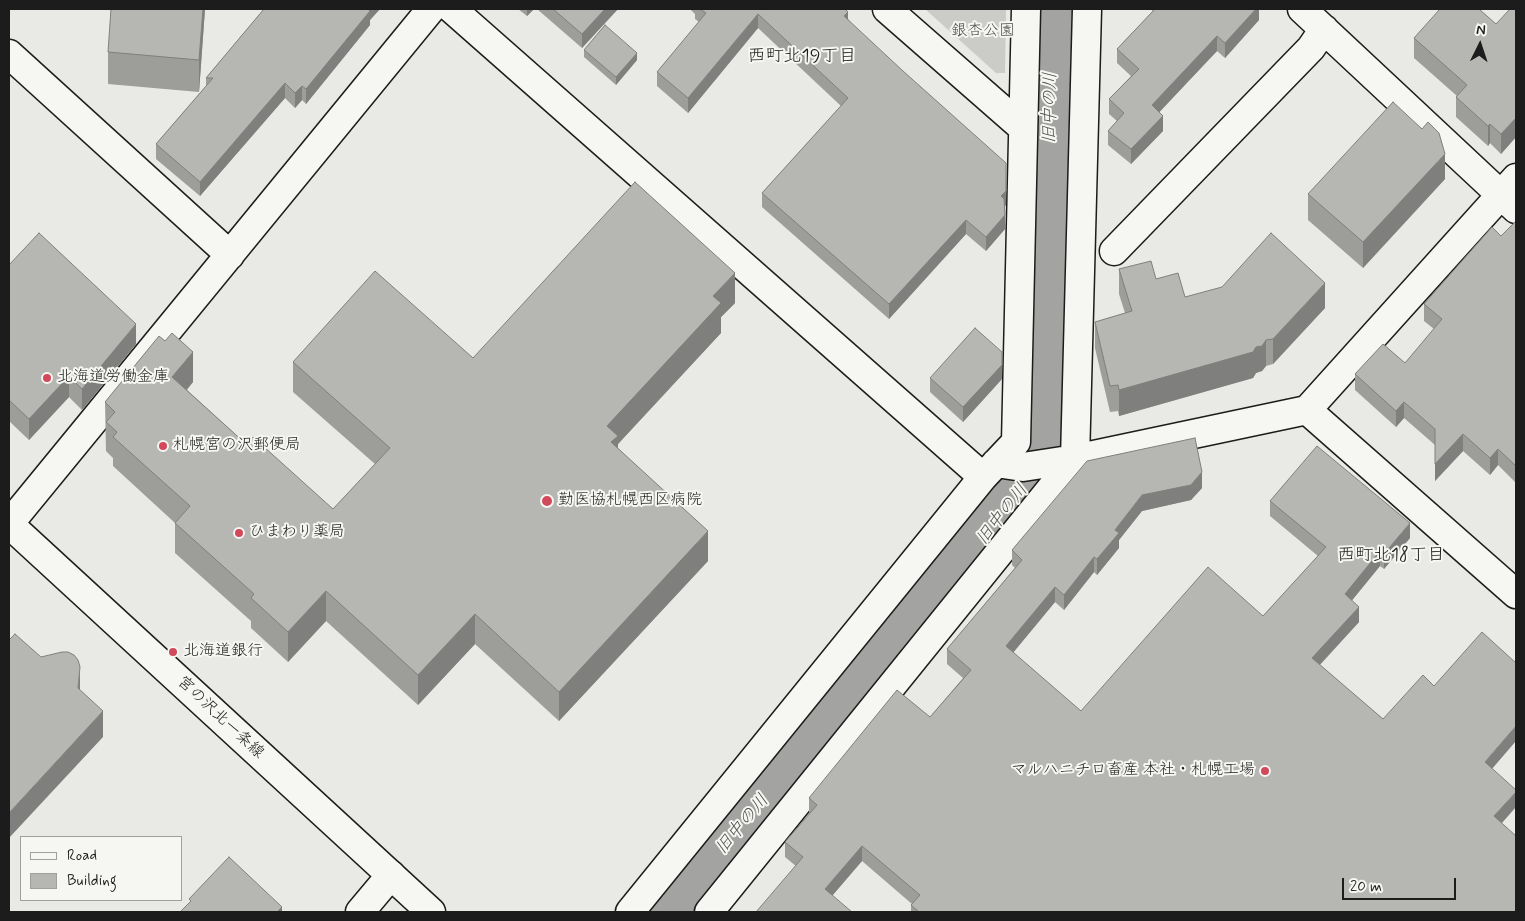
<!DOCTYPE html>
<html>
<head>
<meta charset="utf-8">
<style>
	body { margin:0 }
	#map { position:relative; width:1525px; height:921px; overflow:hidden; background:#e9e9e5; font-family:Mynerve,sans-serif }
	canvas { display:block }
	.frame { position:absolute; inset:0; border:10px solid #1c1c1c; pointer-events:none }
	.legend { position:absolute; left:20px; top:836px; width:162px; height:65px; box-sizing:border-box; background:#f6f6f2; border:1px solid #9f9f9c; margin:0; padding:6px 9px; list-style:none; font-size:15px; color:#1c1c1c }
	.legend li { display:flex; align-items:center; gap:10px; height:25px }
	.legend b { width:25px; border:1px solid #9f9f9c }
	.north { position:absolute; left:1455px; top:20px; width:50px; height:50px; -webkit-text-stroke:4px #f6f6f2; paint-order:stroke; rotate:4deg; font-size:14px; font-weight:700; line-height:20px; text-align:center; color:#1c1c1c }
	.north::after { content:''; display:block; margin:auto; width:18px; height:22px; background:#1c1c1c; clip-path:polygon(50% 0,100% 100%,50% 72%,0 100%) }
	.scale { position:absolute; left:1342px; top:878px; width:114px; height:22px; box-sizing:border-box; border:2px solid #1c1c1c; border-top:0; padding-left:6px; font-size:15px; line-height:18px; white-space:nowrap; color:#1c1c1c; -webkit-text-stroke:4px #f6f6f2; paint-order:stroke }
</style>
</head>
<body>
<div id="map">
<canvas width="1525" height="921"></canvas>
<div class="frame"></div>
<ul class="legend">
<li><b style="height:6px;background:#f6f6f2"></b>Road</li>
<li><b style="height:14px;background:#b6b6b3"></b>Building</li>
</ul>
<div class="north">N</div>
<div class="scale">20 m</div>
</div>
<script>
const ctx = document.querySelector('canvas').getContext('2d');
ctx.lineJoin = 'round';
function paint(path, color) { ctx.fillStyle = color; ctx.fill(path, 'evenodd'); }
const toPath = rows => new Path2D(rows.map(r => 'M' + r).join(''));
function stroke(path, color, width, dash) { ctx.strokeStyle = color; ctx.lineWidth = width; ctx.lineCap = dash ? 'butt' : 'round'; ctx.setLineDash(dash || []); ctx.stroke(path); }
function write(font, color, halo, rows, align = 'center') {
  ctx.font = font + ' Mynerve,"Klee One",sans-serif'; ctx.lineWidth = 4; ctx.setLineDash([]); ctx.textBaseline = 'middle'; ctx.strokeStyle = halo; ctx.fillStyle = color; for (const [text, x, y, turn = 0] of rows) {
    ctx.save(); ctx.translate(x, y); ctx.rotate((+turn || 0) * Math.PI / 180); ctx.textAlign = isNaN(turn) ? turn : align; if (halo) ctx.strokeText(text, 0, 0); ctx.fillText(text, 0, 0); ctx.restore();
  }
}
const green = toPath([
	[925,9,1006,9,1005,73,996,73]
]);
const river = toPath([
	[669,912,984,539,1028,489,1048,423,1050,117,1054,9]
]);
const minor = toPath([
	[452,9,983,477],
	[887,9,1023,128],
	[1302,9,1516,209],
	[9,54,230,255],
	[1114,251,1311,48,1324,29],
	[1307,410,1516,594],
	[996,463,1023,467,1075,459,1307,410,1516,178],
	[9,524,431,9],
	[360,912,391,875],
	[630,912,983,477,1016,442,1026,9],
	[709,912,1075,459,1087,9]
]);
const major = toPath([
	[9,524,431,912]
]);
const wall = toPath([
	[205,9,199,92,108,84,108,52],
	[264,9,380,9,370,20,370,25,306,104,302,100,295,108,285,98,200,196,156,159,156,144,206,86,206,78],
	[518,9,534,9,527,16],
	[537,9,618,9,582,48],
	[690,9,845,9,848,19,1006,205,1005,206,1005,229,986,251,966,234,889,319,762,207,762,193,841,106,758,28,688,113,657,86,657,72,699,22,695,19,695,14],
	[1150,9,1259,9,1259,20,1225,58,1217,51,1159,112,1163,131,1131,164,1108,145,1108,131,1117,121,1109,114,1109,99,1131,76,1117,63,1117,49,1153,11],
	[1516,9,1516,137,1501,154,1490,143,1488,146,1456,117,1456,97,1457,96,1414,58,1414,38,1496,24],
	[584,50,637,60,616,85,584,57],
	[1422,129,1445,179,1363,268,1308,220,1308,194],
	[1516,221,1516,483,1498,465,1490,475,1463,451,1435,481,1435,445,1404,418,1396,427,1355,390,1355,374,1405,363,1434,329,1424,321,1424,304,1501,236],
	[9,265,136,344,82,410,69,397,29,440,9,421],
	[1119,269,1156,279,1185,297,1325,308,1273,364,1266,366,1262,371,1256,373,1253,378,1119,416,1118,411,1110,412,1095,348,1095,322,1125,313,1119,294],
	[735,303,721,317,721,333,618,444,618,448,708,561,559,721,475,644,418,705,326,621,288,662,251,628,251,621,175,553,175,523,113,466,113,458,106,451,105,402,165,341,193,382,187,390,246,444,333,509,375,464,293,392,293,362,473,358],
	[930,378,1002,379,963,422,930,392],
	[1202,488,1191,500,1142,511,1119,540,1119,548,1097,575,1094,572,1064,610,1055,602,1013,653,1081,711,1263,616,1318,556,1270,516,1270,501,1410,538,1384,569,1380,566,1352,600,1359,622,1320,665,1383,719,1492,768,1516,912,911,912,911,905,912,904,862,861,832,896,785,857,785,842,810,814,809,813,809,798,930,717,963,678,947,664,947,649,1015,568,1012,565,1012,550]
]);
const shadedWall = toPath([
	[203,9,205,9,199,92,199,60],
	[368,9,380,9,370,20,370,25,306,104,306,89],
	[527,9,534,9,527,16],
	[605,9,618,9,582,48,582,34],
	[1256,9,1259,9,1259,20,1225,58,1225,43],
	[848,12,848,26,844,16],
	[758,14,758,28,688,113,688,98],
	[1217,36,1217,51,1152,120,1152,105],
	[637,53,637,60,616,85,616,77],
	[285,83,285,98,200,196,200,182],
	[302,86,302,100,295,108,295,93],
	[1163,116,1163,131,1131,164,1131,149],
	[1516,118,1516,137,1501,154,1501,134],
	[1490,124,1490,143,1488,146,1488,126],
	[1445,154,1445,179,1363,268,1363,242],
	[1006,163,1006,205,1001,210,1001,196],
	[1005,215,1005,229,986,251,986,237],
	[966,220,966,234,889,319,889,304],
	[735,273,735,303,721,317,721,333,618,444,618,466,607,426,713,296],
	[1325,283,1325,308,1273,364,1273,339],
	[136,324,136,344,82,410,82,389],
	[1266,340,1266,366,1262,371,1256,373,1253,378,1119,416,1119,390,1256,347],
	[193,352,193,382,172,406,172,377],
	[1002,352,1002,379,963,422,963,407],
	[69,376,69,397,29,440,29,419],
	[1404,402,1404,418,1396,427,1396,411],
	[1463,434,1463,451,1435,481,1435,464],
	[1498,449,1498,465,1490,475,1490,458],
	[1202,472,1202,488,1191,500,1142,511,1119,540,1119,548,1097,575,1097,559,1115,530,1142,495],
	[1410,523,1410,538,1384,569,1384,554],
	[708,531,708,561,559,721,559,692],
	[1380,551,1380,566,1345,609,1345,594],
	[1094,557,1094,572,1064,610,1064,595],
	[1055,587,1055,602,1006,661,1006,646],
	[326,591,326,621,288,662,288,632],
	[1359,607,1359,622,1312,673,1312,658],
	[475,614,475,644,418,705,418,675],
	[80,667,80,692,78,688],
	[103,711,103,737,9,838,9,813],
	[1516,726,1516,741,1485,777,1485,762],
	[1516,792,1516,807,1494,832,1494,816],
	[862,846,862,861,825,904,825,889],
	[282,907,282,912,277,912]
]);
const building = toPath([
	[111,9,203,9,199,60,108,52,111,9],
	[264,9,368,9,370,11,306,89,302,86,295,93,285,83,200,182,156,144,213,78,206,78,264,9],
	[553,9,605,9,582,34,553,9],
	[700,9,845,9,848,12,844,16,903,71,1006,163,1006,191,1001,196,1004,199,1005,215,986,237,966,220,889,304,762,193,848,98,758,14,688,98,657,72,706,13,700,9],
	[1155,9,1256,9,1225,43,1217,36,1152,105,1163,116,1131,149,1108,131,1124,113,1109,99,1139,69,1117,49,1155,9],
	[1440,9,1479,9,1496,24,1510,9,1516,9,1516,118,1501,134,1490,124,1488,126,1456,97,1467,85,1414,38,1440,9],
	[605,25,637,53,616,77,584,50,605,25],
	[1393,102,1422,129,1428,122,1439,133,1445,154,1363,242,1308,194,1393,102],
	[635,182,735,273,713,296,721,303,607,426,618,436,611,442,708,531,559,692,475,614,418,675,326,591,288,632,251,598,254,594,175,523,190,506,113,437,117,432,106,422,115,412,105,402,159,336,165,341,172,333,193,352,172,377,246,444,253,437,333,509,390,448,293,362,375,271,473,358,635,182],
	[1516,221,1516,466,1498,449,1490,458,1463,434,1435,464,1435,429,1404,402,1396,411,1355,374,1383,344,1405,363,1442,319,1424,304,1492,227,1501,236,1516,221],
	[39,233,136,324,82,389,69,376,29,419,9,400,9,265,39,233],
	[1271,233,1325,283,1273,339,1266,340,1262,346,1256,347,1253,352,1119,390,1118,385,1110,386,1095,322,1132,311,1119,269,1151,261,1156,279,1178,273,1185,297,1222,287,1271,233],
	[975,328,1002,352,1002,365,963,407,930,378,975,328],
	[1195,438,1202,472,1191,485,1142,495,1115,530,1119,533,1097,559,1094,557,1064,595,1055,587,1006,646,1081,711,1208,567,1263,616,1326,547,1270,501,1317,446,1410,523,1384,554,1380,551,1345,594,1359,607,1312,658,1383,719,1423,675,1434,686,1482,632,1516,663,1516,726,1485,762,1516,790,1516,792,1494,816,1516,836,1516,912,919,912,911,905,920,895,862,846,825,889,852,912,756,912,803,857,785,842,817,805,809,798,897,690,930,717,971,670,947,649,1022,560,1012,550,1087,461,1195,438],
	[15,634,41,657,62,652,68,652,74,655,78,660,80,667,78,688,103,711,9,813,9,640,15,634],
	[229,857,282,907,277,912,180,912,191,901,189,899,229,857]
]);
const markers = [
	[47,378,5,"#d1495b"],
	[163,446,5,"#d1495b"],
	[547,501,6,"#d1495b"],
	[239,533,5,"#d1495b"],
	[173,652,5,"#d1495b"],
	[1265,771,5,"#d1495b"]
];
const parkNames = [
	["銀杏公園",983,32]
];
const poiNames = [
	["北海道労働金庫",57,378],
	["札幌宮の沢郵便局",173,446],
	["勤医協札幌西区病院",558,501],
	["ひまわり薬局",249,533],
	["北海道銀行",183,652],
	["マルハニチロ畜産 本社・札幌工場",1255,771,"right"]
];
const streetNames = [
	["宮の沢北一条線",220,718,43]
];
const neighbourhoodNames = [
	["西町北19丁目",802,57],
	["西町北18丁目",1391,556]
];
const waterNames = [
	["旧中の川",1051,108,-89],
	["旧中の川",1003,515,-52],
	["旧中の川",743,825,-50]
];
paint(green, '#cbcbc7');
stroke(river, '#a3a3a1', 69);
stroke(minor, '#1c1c1c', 31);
stroke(major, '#1c1c1c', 31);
stroke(minor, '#f6f6f2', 28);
stroke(major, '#f6f6f2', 28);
paint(wall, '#9d9d9a');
paint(shadedWall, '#7f7f7d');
paint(building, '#b6b6b3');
stroke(building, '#7f7f7d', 1);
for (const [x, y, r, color] of markers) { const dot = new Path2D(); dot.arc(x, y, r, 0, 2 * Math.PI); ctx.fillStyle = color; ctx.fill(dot); stroke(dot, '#f6f6f2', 2); }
write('16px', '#51514f', '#f6f6f2', parkNames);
write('16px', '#1c1c1c', '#f6f6f2', poiNames, 'left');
write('16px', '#1c1c1c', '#f6f6f2', streetNames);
write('18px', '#1c1c1c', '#f6f6f2', neighbourhoodNames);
write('italic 18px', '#525251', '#f6f6f2', waterNames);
</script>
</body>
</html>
